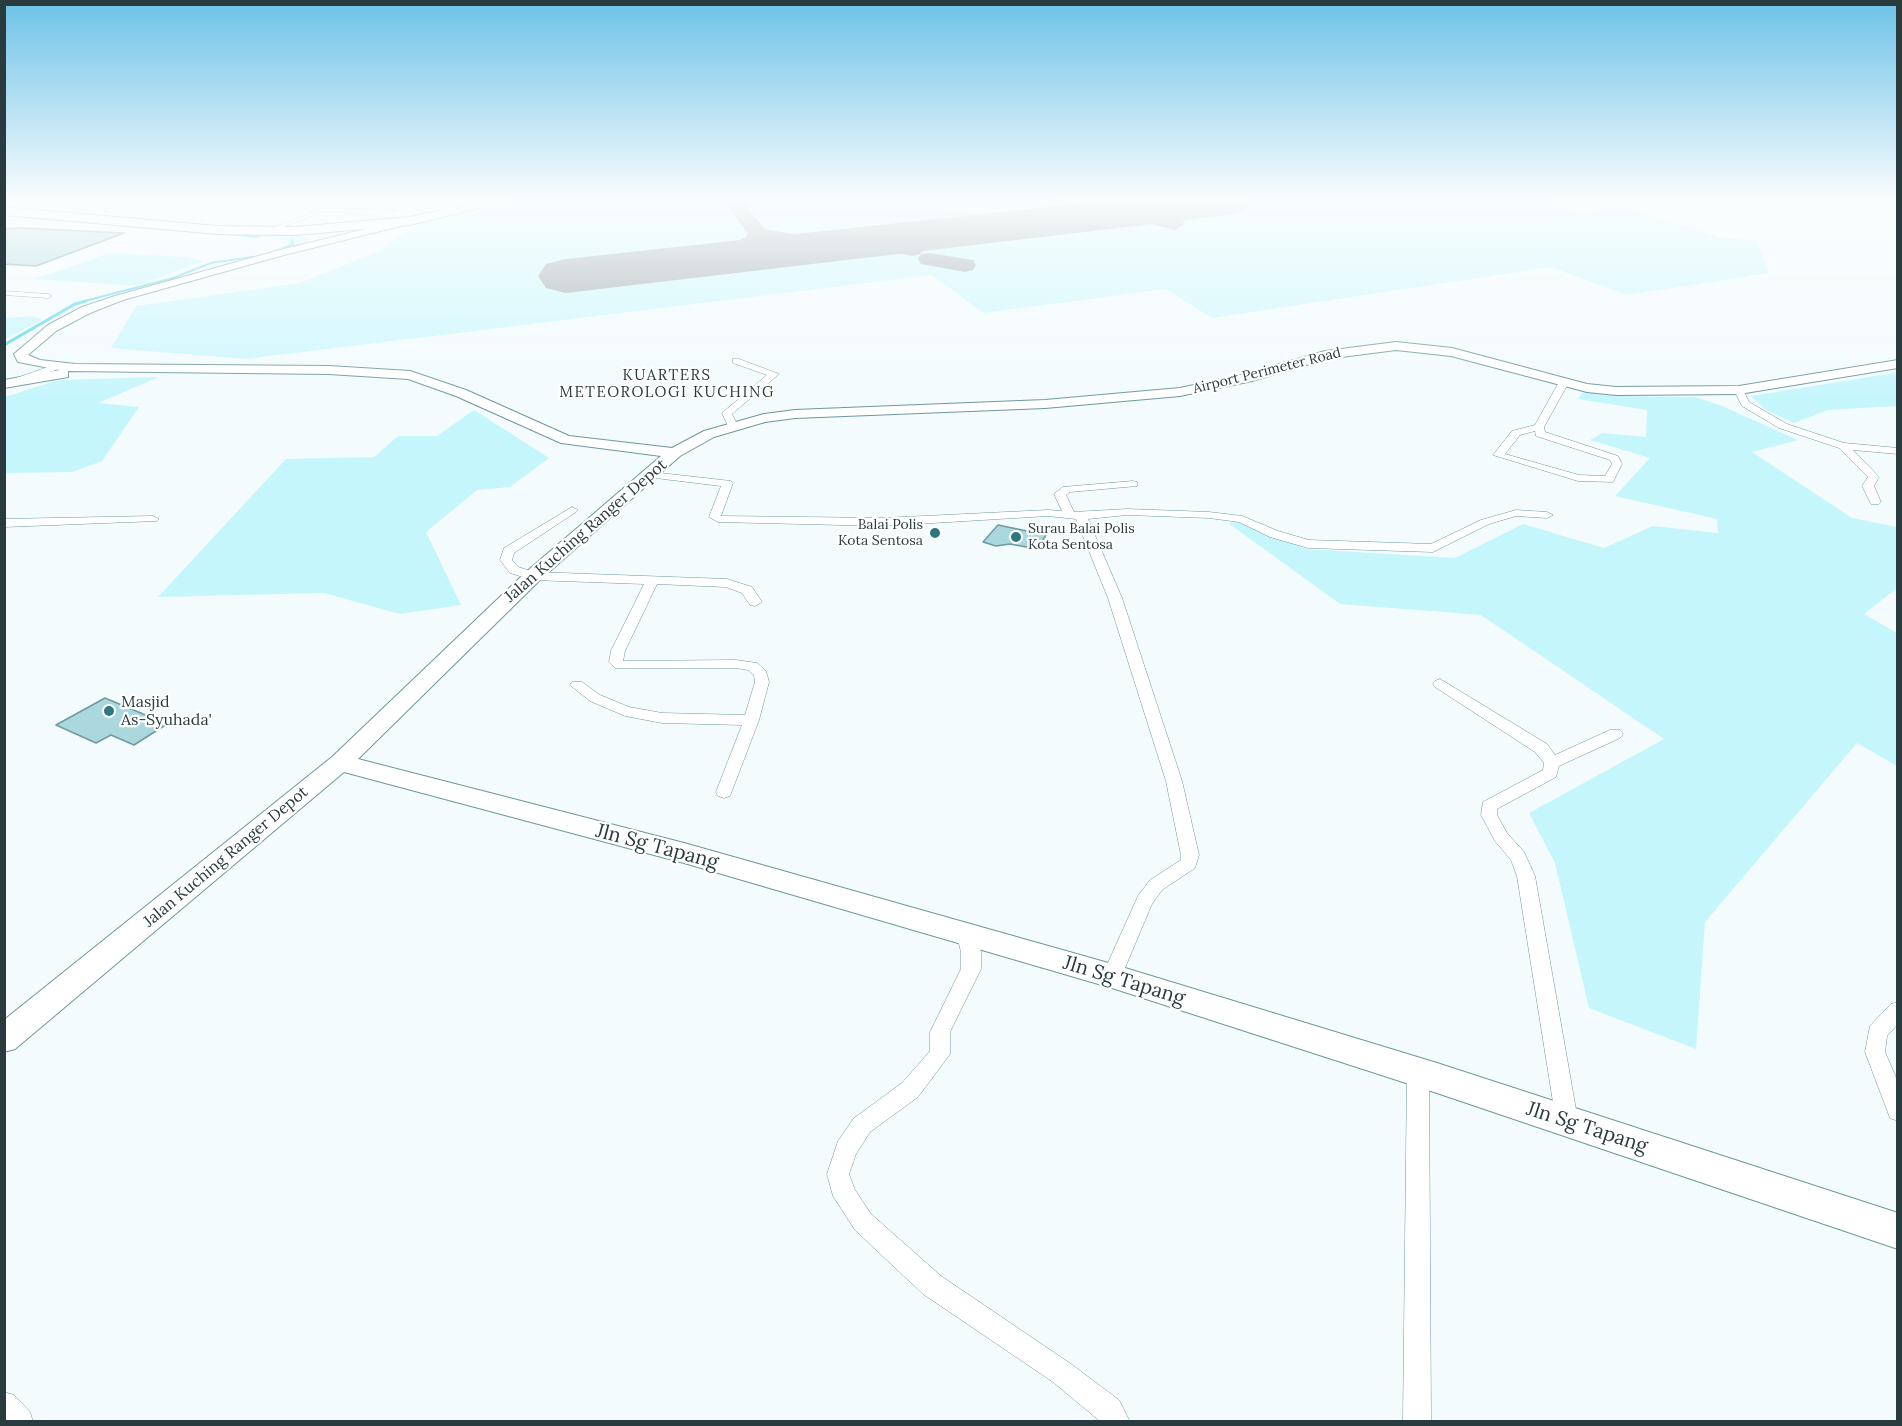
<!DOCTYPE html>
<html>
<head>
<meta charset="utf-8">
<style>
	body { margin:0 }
	#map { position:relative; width:1902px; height:1426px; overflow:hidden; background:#f3fbfd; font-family:Lora,serif }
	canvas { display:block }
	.frame { position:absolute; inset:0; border:6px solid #293b3e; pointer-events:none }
</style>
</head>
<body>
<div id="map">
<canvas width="1902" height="1426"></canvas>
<div class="frame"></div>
</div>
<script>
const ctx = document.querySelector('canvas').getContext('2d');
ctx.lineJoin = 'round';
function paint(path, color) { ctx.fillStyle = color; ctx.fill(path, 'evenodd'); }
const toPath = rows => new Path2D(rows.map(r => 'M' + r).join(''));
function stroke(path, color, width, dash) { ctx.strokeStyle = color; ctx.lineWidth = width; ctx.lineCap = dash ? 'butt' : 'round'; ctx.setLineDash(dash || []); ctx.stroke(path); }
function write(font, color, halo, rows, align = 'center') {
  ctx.font = font + ' Lora,serif'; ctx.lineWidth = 4.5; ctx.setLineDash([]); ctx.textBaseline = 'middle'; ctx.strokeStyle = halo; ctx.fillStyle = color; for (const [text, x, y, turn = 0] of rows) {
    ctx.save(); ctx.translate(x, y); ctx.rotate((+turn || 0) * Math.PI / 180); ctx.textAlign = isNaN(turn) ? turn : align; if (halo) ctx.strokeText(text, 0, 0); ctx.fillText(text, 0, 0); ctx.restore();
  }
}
const built = toPath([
	[528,201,1540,201,1579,213,1625,208,1718,237,1757,241,1769,273,1627,295,1551,267,1212,318,1166,289,983,313,932,275,245,359,111,348,136,306,300,283,377,252,420,224]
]);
const green = toPath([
	[220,234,297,235,312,239,305,245,271,253,290,244,285,240],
	[110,253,185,257,204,261,136,286,34,279],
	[34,316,42,320,5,339,5,318],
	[1894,373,1897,374,1897,406,1828,410,1794,423,1766,410,1751,396],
	[159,377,98,403,139,407,102,461,72,472,5,473,5,397,58,380],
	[1584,391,1619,396,1695,397,1722,406,1798,440,1752,452,1852,518,1897,527,1897,588,1864,614,1897,633,1897,766,1857,743,1705,922,1696,1049,1589,1008,1555,863,1529,813,1664,739,1481,615,1340,604,1228,523,1241,522,1306,549,1455,558,1523,524,1604,548,1653,526,1718,533,1717,519,1615,496,1650,458,1590,440,1602,433,1646,437,1647,410,1578,399],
	[474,410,549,458,510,487,477,490,426,532,461,605,400,614,324,593,158,597,286,459,374,457,398,436,437,436]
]);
const streamFar1 = toPath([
	[226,234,256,237,264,234],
	[279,250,293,244,292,240],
	[81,302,173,278,211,263,252,257]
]);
const stream = toPath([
	[4,345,75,304,86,301]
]);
const taxiway = toPath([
	[729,201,747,201,746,206,765,229,813,238,870,236,920,246,924,250,920,254,913,256,878,250,813,250,765,241,762,245,731,260,680,270,672,268,669,263,672,258,717,250,746,237,748,234,727,206,729,201],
	[1101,210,1147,211,1182,220,1185,224,1175,230,1147,223,1094,220,1091,216,1094,212,1101,210],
	[929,253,973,260,976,265,973,270,965,272,921,264,918,259,921,254,929,253]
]);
const runway = toPath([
	[1101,201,1252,201,1245,211,1229,215,566,293,546,288,538,276,546,264,566,259,1101,201]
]);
const building = toPath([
	[21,228,124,233,36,266,4,264,4,229,21,228],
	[998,525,1046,535,1037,549,1010,544,996,546,983,542,998,525],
	[105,698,167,724,134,745,111,735,96,743,56,725,105,698]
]);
const street = toPath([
	[113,201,121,201,98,215,93,214,113,201],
	[340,201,349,201,332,208,396,210,368,215,325,211,278,229,273,228,340,201],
	[420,204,457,207,460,209,457,211,418,207,420,204],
	[4,291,48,294,52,296,48,298,4,295,4,291],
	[733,359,739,359,779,374,732,414,738,426,733,429,728,426,722,413,767,375,733,363,733,359],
	[59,363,64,366,62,368,13,384,8,381,59,363],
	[1564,379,1569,382,1544,427,1545,432,1618,456,1622,464,1613,482,1578,481,1493,455,1512,431,1535,425,1559,382,1564,379],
	[1535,431,1536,436,1610,460,1612,464,1605,476,1579,475,1505,454,1520,435,1535,431],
	[1736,388,1742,388,1749,402,1787,424,1844,443,1898,448,1898,454,1853,450,1879,477,1874,486,1881,502,1879,504,1871,504,1862,486,1868,477,1839,448,1779,428,1742,406,1734,390,1736,388],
	[651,472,731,481,733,483,721,516,883,518,1048,510,1062,511,1054,494,1063,487,1133,481,1137,482,1137,486,1070,492,1066,495,1074,512,1127,509,1209,512,1242,516,1278,531,1309,540,1431,544,1481,520,1516,510,1547,512,1553,515,1547,518,1516,516,1489,524,1433,552,1308,548,1270,537,1239,522,1209,518,1127,515,1088,519,1122,598,1182,781,1199,855,1195,868,1162,890,1152,904,1119,982,1112,984,1105,982,1102,976,1138,896,1150,880,1181,860,1181,855,1166,781,1108,598,1076,519,1048,516,883,526,718,522,709,517,721,486,647,477,647,473,651,472],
	[572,507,578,510,576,512,514,553,512,560,518,567,534,572,727,579,752,587,762,602,755,606,750,605,742,593,726,587,657,584,625,651,623,661,736,660,757,663,766,671,769,682,759,720,730,796,724,798,718,796,716,792,742,725,662,723,625,716,590,701,570,685,572,682,582,682,600,695,629,707,662,713,745,715,755,682,754,675,748,670,736,668,615,668,609,662,611,651,644,584,533,580,510,573,500,560,504,548,572,507],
	[153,516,159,519,157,521,4,527,4,519,153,516],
	[1440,679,1547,744,1555,755,1610,730,1620,730,1623,734,1620,738,1559,766,1556,777,1497,809,1497,815,1507,833,1524,852,1535,876,1578,1121,1575,1128,1567,1131,1559,1128,1556,1121,1517,876,1511,860,1495,841,1481,815,1483,802,1543,770,1544,763,1535,752,1435,687,1433,684,1435,681,1440,679],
	[966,927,973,930,975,935,981,952,981,969,950,1032,950,1054,918,1097,870,1132,856,1154,849,1174,855,1190,871,1214,941,1276,1071,1364,1119,1400,1130,1422,1101,1422,1053,1382,923,1294,855,1230,833,1196,827,1174,838,1141,854,1118,902,1083,930,1051,930,1032,961,969,961,952,957,935,959,930,966,927],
	[1898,1002,1898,1024,1887,1036,1885,1052,1898,1082,1898,1121,1890,1118,1865,1052,1870,1026,1891,1004,1898,1002],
	[1418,1062,1425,1065,1429,1072,1431,1422,1403,1422,1407,1072,1411,1065,1418,1062],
	[4,1392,14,1395,30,1412,33,1422,4,1422,4,1392]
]);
const secondary = toPath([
	[410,218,413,219,413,223,284,255,123,300,90,313,56,331,28,355,40,360,75,364,329,366,410,371,466,390,569,436,672,448,704,431,764,414,795,410,1045,400,1180,388,1244,374,1325,351,1396,342,1452,348,1587,384,1616,387,1739,386,1898,360,1898,368,1739,394,1616,395,1587,392,1451,356,1396,350,1326,359,1252,381,1180,396,1045,408,795,418,765,422,714,437,680,456,540,580,358,759,684,843,1112,964,1437,1063,1898,1213,1898,1249,1437,1093,1112,988,684,863,344,772,15,1049,4,1052,4,1020,332,757,526,572,661,456,561,443,456,396,408,379,329,374,68,371,68,377,4,388,4,380,60,370,18,362,14,354,48,325,82,307,115,296,276,251,410,218]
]);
const highway = toPath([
	[486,201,509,201,410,225,295,235,217,234,4,215,4,207,217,226,295,227,410,217,486,201]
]);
const markers = [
	[935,533,6,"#2f7780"],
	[1016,537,6,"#2f7780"],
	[109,711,6,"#2f7780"]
];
const farStreetnames = [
	["Airport Perimeter Road",1267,371,-14]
];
const farPoinames = [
	["Balai Polis",923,525],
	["Kota Sentosa",923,541],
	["Surau Balai Polis",1028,529,"left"],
	["Kota Sentosa",1028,545,"left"]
];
const farNeighbourhoodnames = [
	["KUARTERS",667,376],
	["METEOROLOGI KUCHING",667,393]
];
const streetNames = [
	["Jalan Kuching Ranger Depot",586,531,-41],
	["Jalan Kuching Ranger Depot",226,857,-40]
];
const poiNames = [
	["Masjid",121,702],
	["As-Syuhada'",121,720]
];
const nearStreetnames = [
	["Jln Sg Tapang",657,847,15],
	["Jln Sg Tapang",1124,981,17],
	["Jln Sg Tapang",1587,1128,18]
];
paint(built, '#cbf7fd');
paint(green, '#c5f6fc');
stroke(streamFar1, '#53d7e6', 2);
stroke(stream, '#53d7e6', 3);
paint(taxiway, '#9ba7aa');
paint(runway, '#9ba7aa');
paint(building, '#abd8de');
stroke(building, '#6f9aa0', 1.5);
stroke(street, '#6d989e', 1);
stroke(secondary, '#6d989e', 2);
stroke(highway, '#6d989e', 2);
paint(street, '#fff');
paint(secondary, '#fff');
paint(highway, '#fff');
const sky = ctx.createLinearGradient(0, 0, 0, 401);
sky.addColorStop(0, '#6cc2e7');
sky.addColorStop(0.5, '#fafdfe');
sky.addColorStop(1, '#fafdfe00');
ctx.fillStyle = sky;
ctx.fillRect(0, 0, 1902, 401);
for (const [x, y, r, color] of markers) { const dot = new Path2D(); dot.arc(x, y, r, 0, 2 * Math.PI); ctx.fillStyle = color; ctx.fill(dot); stroke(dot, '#fff', 2); }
write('14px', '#293b3e', '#fff', farStreetnames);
write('14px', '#293b3e', '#fff', farPoinames, 'right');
ctx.letterSpacing = '1.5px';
write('15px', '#293b3e', '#fff', farNeighbourhoodnames);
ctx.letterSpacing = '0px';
write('16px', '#293b3e', '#fff', streetNames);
write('16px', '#293b3e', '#fff', poiNames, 'left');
write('20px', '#293b3e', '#fff', nearStreetnames);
</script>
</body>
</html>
